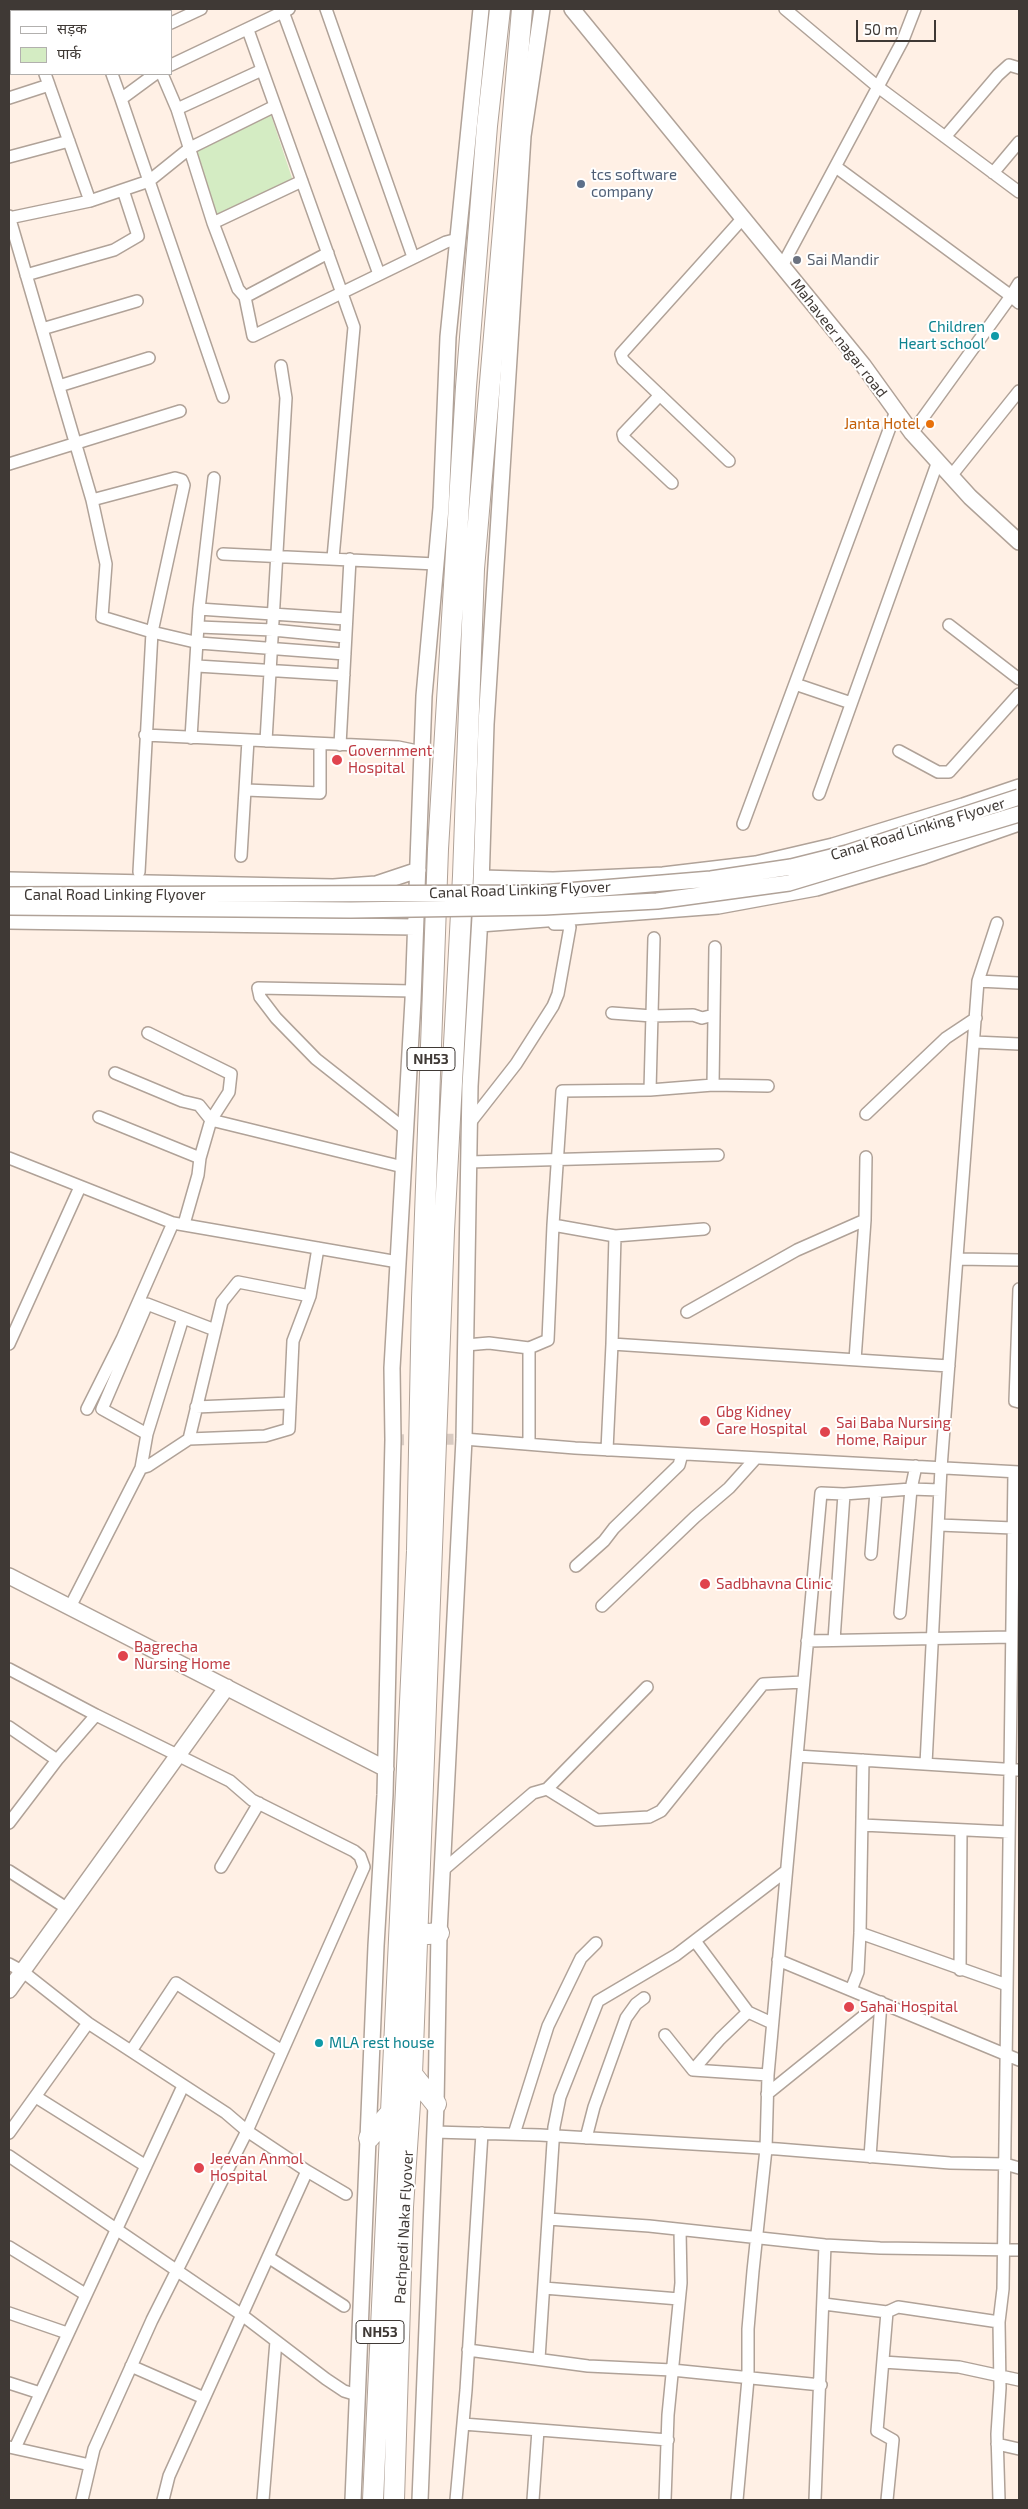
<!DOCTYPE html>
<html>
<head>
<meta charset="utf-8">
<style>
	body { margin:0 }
	#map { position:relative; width:1028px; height:2509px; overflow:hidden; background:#fff0e5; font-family:"Exo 2","Noto Sans Devanagari",sans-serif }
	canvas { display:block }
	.frame { position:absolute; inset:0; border:10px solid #3f3935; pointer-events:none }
	.legend { position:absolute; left:10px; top:10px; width:162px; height:65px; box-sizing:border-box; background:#fff; border:1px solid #b2b0ae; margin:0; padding:6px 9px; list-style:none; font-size:15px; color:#3f3935 }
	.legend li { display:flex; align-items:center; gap:10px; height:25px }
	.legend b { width:25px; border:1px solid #b2b0ae }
	.scale { position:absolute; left:856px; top:20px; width:80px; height:22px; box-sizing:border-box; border:2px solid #3f3935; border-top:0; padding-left:6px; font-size:15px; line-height:18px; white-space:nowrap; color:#3f3935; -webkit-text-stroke:4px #fff; paint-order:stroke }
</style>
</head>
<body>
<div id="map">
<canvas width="1028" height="2509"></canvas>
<div class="frame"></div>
<ul class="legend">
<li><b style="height:6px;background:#fff"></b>सड़क</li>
<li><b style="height:14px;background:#d4ecc3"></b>पार्क</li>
</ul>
<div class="scale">50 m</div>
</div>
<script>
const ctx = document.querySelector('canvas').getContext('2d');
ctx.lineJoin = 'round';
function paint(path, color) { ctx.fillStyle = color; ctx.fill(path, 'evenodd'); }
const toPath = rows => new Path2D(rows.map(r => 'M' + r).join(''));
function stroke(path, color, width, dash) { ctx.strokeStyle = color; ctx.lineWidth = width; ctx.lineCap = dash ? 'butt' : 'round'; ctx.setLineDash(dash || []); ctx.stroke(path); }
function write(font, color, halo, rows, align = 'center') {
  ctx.font = font + ' "Exo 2",sans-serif'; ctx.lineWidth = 4; ctx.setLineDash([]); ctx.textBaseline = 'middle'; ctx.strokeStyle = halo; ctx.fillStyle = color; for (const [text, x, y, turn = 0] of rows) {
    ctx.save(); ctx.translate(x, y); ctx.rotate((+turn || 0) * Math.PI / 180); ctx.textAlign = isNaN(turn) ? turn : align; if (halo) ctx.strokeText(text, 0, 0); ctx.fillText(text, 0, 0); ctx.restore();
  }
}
const green = toPath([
	[270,112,293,181,216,216,191,147]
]);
const streetTunnel = toPath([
	[393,1440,464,1439]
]);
const street = toPath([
	[28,9,28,11],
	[89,9,90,11],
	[138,9,139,11],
	[282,9,379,274],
	[326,9,413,257],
	[785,9,878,87,1019,192],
	[171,23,201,9],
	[248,30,354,327,333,558],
	[171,65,289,9],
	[112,74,121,99],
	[162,74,177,109,213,223,238,289,245,297,253,336,446,242,458,239],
	[49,85,90,201,149,181,121,99,155,74],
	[9,98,49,85,45,74],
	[177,109,262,70],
	[945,137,998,75,1009,65,1019,68],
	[9,157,69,141],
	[836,167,1011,296,1019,283],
	[993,173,1019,142],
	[9,216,92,500,106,564,102,617,152,632,199,643,345,654],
	[9,218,90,201],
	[213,223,302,181],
	[782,266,903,40,915,9],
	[26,275,114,250,138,236,123,190],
	[245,297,328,253],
	[42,329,137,301],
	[59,386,149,358],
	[660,395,623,434,624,438,672,483],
	[223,397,149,181,190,148,275,106],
	[912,433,1011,296,1019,303],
	[729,461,623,360,621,354,743,218],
	[9,464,180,411],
	[951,476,1019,391],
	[92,500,175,478,182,480,184,485,152,632,139,872],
	[223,554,436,564],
	[199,609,346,619],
	[949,625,1019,679],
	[199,627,273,630,345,637],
	[197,666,344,675],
	[795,684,851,703],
	[145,735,398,747,422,752],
	[191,738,199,609,214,478],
	[266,741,286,398,281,366],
	[340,745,350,559],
	[899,751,938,772,949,772,1019,694],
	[246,790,320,793,320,744],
	[819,794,938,461],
	[743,824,896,411],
	[241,856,248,740],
	[978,981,997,923],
	[612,1013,652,1016,693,1015,702,1018,714,1015],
	[148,1033,231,1074,229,1092,211,1120,200,1158,198,1175,184,1224],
	[974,1042,1019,1044],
	[115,1073,182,1101,199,1105,211,1120,403,1167],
	[713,1085,715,947],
	[650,1090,713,1085,768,1086],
	[866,1114,946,1038,976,1018],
	[99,1117,200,1158],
	[469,1124,516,1064,553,1006,558,994,570,927,567,924,554,924],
	[405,1129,316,1059,276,1018,260,997,258,988,413,991],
	[9,1158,173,1223,398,1262],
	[469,1162,718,1155],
	[704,1229,615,1236,612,1344,949,1366],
	[615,1236,553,1225,562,1091,650,1090,654,938],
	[957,1259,1019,1260],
	[1019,1289,1015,1401,1019,1402],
	[687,1312,797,1250,865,1220],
	[9,1344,80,1187],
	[466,1345,489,1343,529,1348,548,1340,553,1225],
	[855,1360,865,1220,866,1157],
	[196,1407,290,1403],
	[87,1409,122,1339,173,1223],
	[147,1434,183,1318],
	[189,1439,222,1302,238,1282,310,1296],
	[464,1439,575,1448,1019,1472],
	[529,1444,529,1348],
	[607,1450,612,1344],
	[141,1468,147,1434,102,1409,147,1304,215,1330],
	[844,1494,911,1489,916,1466],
	[939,1525,1013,1528],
	[871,1554,876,1492],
	[576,1566,604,1541,614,1528,679,1465,682,1454],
	[602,1606,695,1517,729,1488,756,1458],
	[70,1607,141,1468,148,1466,189,1439,265,1436,289,1429,293,1341,310,1296,318,1248],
	[900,1613,911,1489,940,1490],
	[807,1641,1011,1637],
	[9,1669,96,1715,230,1781,252,1800,354,1851,360,1856,364,1867,247,2131,152,2320,94,2449,82,2500],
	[9,1727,57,1760],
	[797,1756,1019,1770],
	[926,1764,941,1468,978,981,1019,983],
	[547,1789,597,1820,649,1817,661,1811,763,1684,803,1682],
	[9,1823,57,1760,96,1715],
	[862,1825,1009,1832],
	[221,1867,259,1803],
	[9,1871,68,1909],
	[442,1871,533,1793,547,1789,647,1687],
	[860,1933,1007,1985],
	[695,1941,748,2012,772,2023],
	[778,1960,1019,2060],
	[9,1964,22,1971,88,2023,226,2113,247,2131,307,2171,346,2194],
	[960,1970,961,1830],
	[851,1990,858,1972,860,1933,863,1760],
	[748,2012,720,2039,693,2070,768,2075],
	[665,2035,693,2070],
	[131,2051,176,1983,282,2051],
	[767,2094,881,2002,870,2157],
	[36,2097,146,2166],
	[434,2132,540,2135,778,2149,950,2163,1005,2164,1019,2168],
	[9,2133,88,2023],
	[514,2134,548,2026,581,1958,596,1943],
	[586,2138,594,2107,626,2018,636,2004,644,1998],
	[9,2156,242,2315,326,2379,344,2391,357,2395],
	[548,2219,649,2226,825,2245,880,2248,1019,2250],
	[9,2247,85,2294],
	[268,2257,344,2306],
	[544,2288,679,2299],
	[824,2304,887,2312,898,2307,999,2322],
	[887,2312,877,2431,893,2440,887,2500],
	[9,2313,67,2333],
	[468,2350,588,2366,672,2370,821,2385],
	[539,2359,554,2127,560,2097,598,2001,676,1955,786,1871],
	[883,2362,959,2367,1019,2380],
	[131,2366,204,2398],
	[9,2383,40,2393],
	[463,2424,668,2440],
	[997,2444,1019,2449],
	[9,2447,90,2465],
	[15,2448,183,2086],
	[163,2500,169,2476,307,2171],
	[263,2500,276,2341],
	[456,2500,466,2390,482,2133],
	[533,2500,538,2430],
	[665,2500,668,2415,681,2283,680,2230],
	[737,2500,748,2379,748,2329,753,2271,766,2149,768,2075,821,1493,844,1494,834,1640],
	[815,2500,825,2245],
	[999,2500,997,2434,1000,2388,999,2322,1003,2289,1014,1472]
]);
const secondary = toPath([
	[572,9,863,365,912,433,970,497,1019,542],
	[482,878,553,880,663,875,756,864,833,846,963,806,1019,787],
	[9,880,333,887,376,884,418,870],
	[9,921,415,927],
	[480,924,718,906,816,888,924,856,1019,823],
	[9,1576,386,1769],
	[9,1990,227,1687],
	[353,2500,376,1946,385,1795,393,1440,392,1368,413,1000,424,696,441,508,448,337,481,9],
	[420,2500,436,2104,439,1933,464,1439,470,1086,480,917,486,724,523,136,542,9]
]);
const highway = toPath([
	[417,1935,439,1933],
	[412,2074,436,2104],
	[369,2138,391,2112],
	[373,2500,417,1551,422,1299,438,849,466,387,487,126,500,9],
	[394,2500,403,2207,412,2074,444,1231,463,876,474,569,522,9]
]);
const secondaryBridge = toPath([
	[9,895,542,893,711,879,791,867,847,853,1019,797],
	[9,907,351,910,544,907,657,901,789,883,1019,814]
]);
const markers = [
	[581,184,5,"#5c6f8a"],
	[797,260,5,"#6b7280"],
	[995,336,5,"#0f9aa8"],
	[930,424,5,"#e8710a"],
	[337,760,6,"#e0444e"],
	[705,1421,6,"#e0444e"],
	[825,1432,6,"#e0444e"],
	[705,1584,6,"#e0444e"],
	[123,1656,6,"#e0444e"],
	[849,2007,6,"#e0444e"],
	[319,2043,5,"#0f9aa8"],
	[199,2168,6,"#e0444e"]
];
const shields = [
	[431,1059,48],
	[380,2332,48]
];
const shieldNames = [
	["NH53",431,1059],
	["NH53",380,2332]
];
const serviceNames = [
	["tcs software",591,175],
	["company",591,192]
];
const worshipNames = [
	["Sai Mandir",807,260]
];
const cultureNames = [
	["Children",985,327],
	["Heart school",985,344],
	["MLA rest house",329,2043,"left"]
];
const streetNames = [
	["Mahaveer nagar road",839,338,52],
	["Canal Road Linking Flyover",918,829,-17],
	["Canal Road Linking Flyover",520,890,-2],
	["Canal Road Linking Flyover",115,895],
	["Pachpedi Naka Flyover",404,2227,-87]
];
const foodNames = [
	["Janta Hotel",920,424]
];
const healthNames = [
	["Government",348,751],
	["Hospital",348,768],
	["Gbg Kidney",716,1412],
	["Care Hospital",716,1429],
	["Sai Baba Nursing",836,1423],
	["Home, Raipur",836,1440],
	["Sadbhavna Clinic",716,1584],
	["Bagrecha",134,1647],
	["Nursing Home",134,1664],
	["Sahai Hospital",860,2007],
	["Jeevan Anmol",210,2159],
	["Hospital",210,2176]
];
paint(green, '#d4ecc3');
stroke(streetTunnel, '#d9cbc2', 11, [11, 5.5]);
stroke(street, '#b0a298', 14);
stroke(secondary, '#b0a298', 18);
stroke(highway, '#b0a298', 22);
stroke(street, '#fff', 11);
stroke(secondary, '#fff', 15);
stroke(highway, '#fff', 20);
stroke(secondaryBridge, '#b0a298', 18, []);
stroke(secondaryBridge, '#fff', 15);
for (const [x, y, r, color] of markers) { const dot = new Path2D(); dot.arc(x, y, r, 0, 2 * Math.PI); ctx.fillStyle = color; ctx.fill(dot); stroke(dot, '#fff', 2); }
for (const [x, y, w] of shields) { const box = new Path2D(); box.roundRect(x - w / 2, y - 11.5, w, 23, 4); ctx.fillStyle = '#fff'; ctx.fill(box); stroke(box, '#3f3935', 1); }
write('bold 14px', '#3f3935', null, shieldNames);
write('15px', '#4e5e75', '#fff', serviceNames, 'left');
write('15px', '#5b616d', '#fff', worshipNames, 'left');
write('15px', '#0d838f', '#fff', cultureNames, 'right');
write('15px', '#3f3935', '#fff', streetNames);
write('15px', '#c56008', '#fff', foodNames, 'right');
write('15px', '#be3a42', '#fff', healthNames, 'left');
</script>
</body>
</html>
